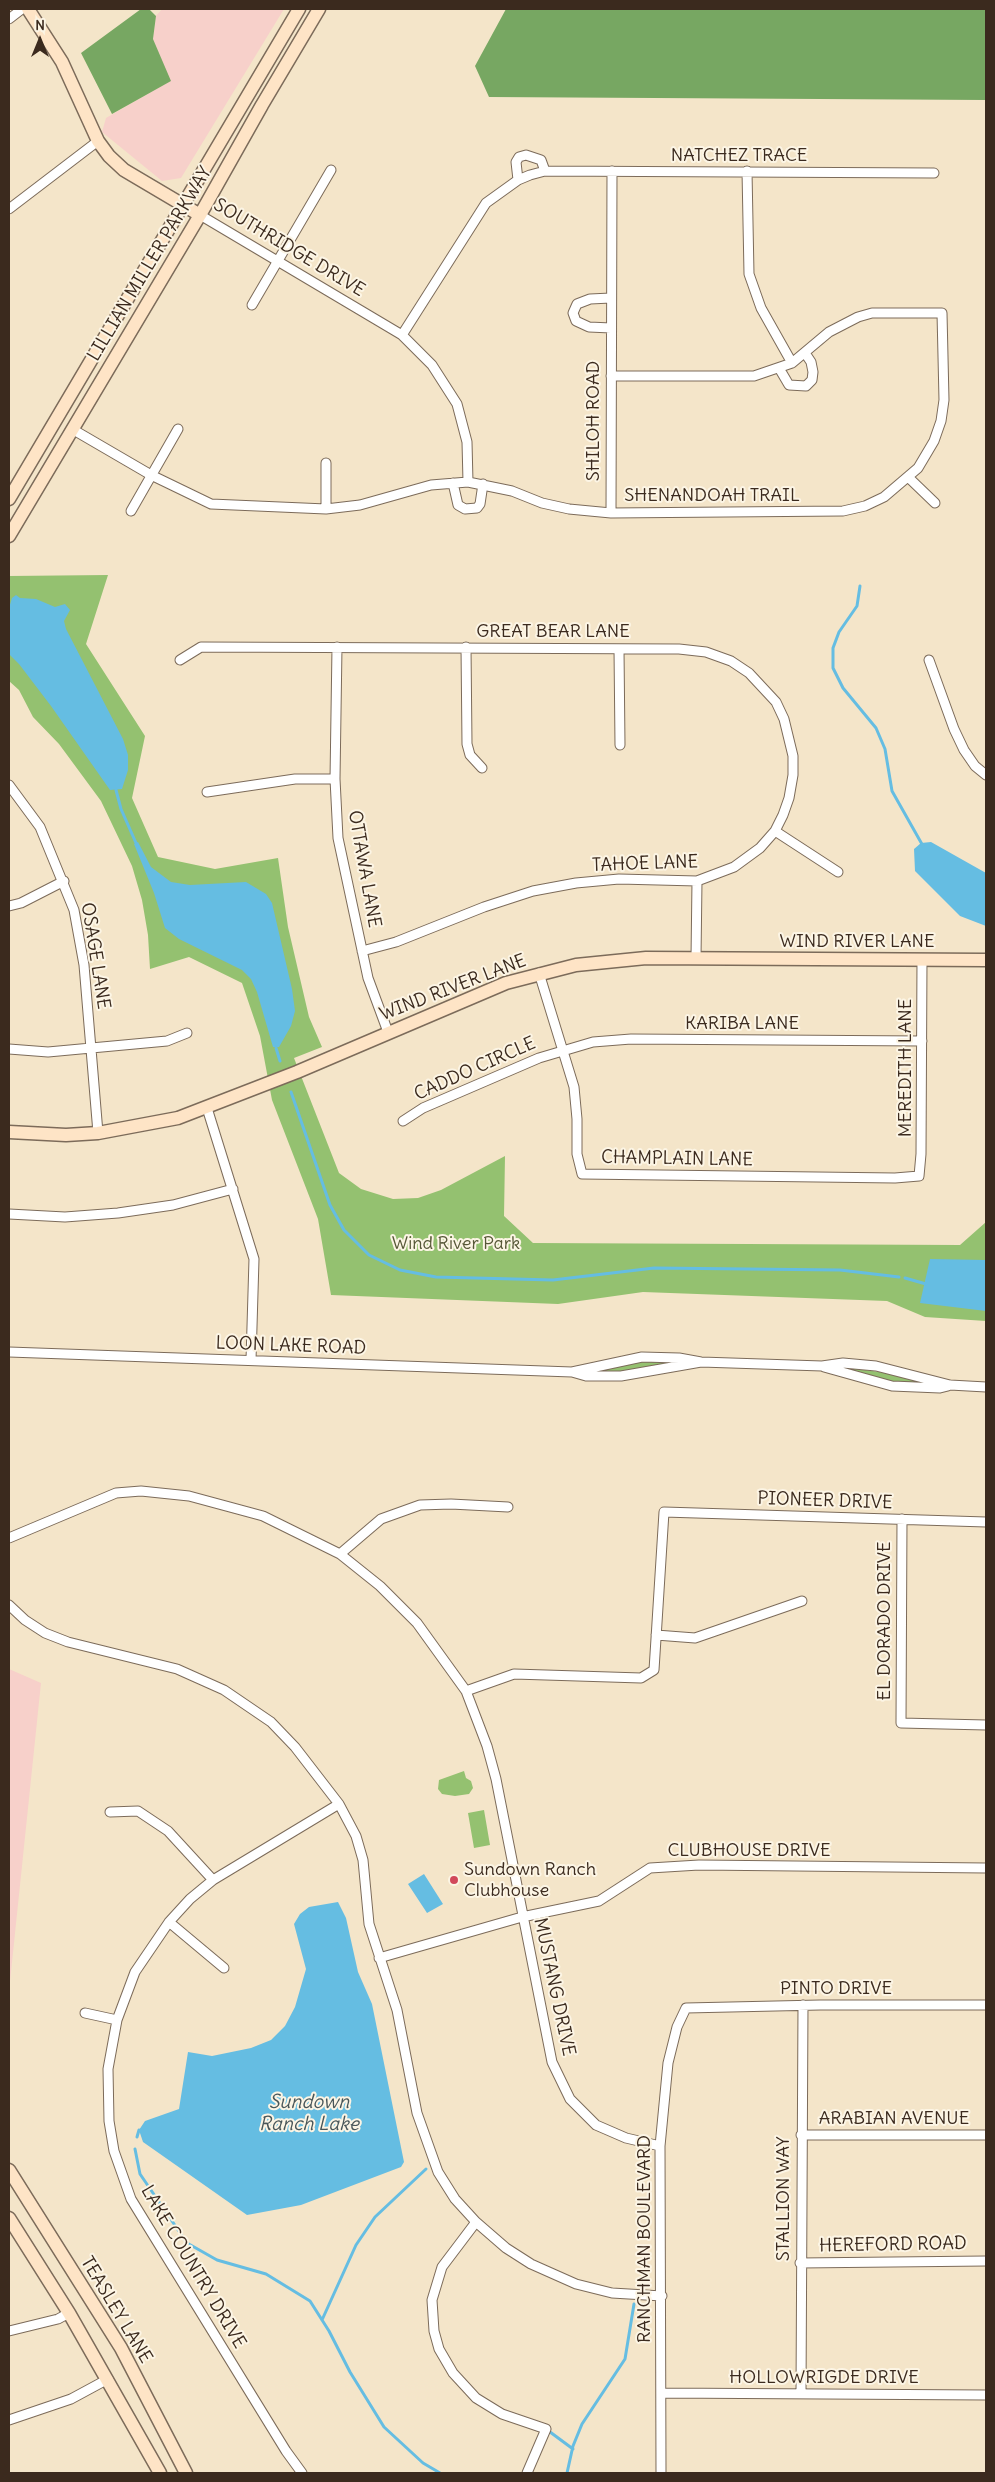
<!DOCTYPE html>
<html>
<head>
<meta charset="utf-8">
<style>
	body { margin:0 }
	#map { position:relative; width:995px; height:2482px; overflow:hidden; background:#f4e5c9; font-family:Delius,sans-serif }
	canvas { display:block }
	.frame { position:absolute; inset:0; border:10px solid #3b2a1e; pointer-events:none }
	.north { position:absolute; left:15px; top:15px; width:50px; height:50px; -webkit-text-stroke:4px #fcf5e5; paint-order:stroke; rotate:0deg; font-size:14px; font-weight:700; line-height:20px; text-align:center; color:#3b2a1e }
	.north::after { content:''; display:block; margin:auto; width:18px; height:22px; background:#3b2a1e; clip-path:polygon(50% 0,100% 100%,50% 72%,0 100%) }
</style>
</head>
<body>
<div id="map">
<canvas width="995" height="2482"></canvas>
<div class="frame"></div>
<div class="north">N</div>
</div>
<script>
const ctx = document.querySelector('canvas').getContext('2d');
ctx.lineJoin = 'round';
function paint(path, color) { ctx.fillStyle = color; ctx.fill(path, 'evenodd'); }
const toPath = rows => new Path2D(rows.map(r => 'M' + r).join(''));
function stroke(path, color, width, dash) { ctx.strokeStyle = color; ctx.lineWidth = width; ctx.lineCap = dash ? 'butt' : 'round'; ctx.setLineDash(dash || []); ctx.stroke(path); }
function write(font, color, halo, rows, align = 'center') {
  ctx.font = font + ' Delius,sans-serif'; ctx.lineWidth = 4; ctx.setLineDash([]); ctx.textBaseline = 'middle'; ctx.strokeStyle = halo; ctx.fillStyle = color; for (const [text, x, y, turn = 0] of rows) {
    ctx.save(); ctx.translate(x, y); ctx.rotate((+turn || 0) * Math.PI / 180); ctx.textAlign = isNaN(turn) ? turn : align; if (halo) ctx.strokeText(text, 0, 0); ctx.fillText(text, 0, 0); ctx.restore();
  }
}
const built = toPath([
	[162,9,284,9,181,178,162,181,102,132,106,118,170,81,153,39,156,16],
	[9,1669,41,1683,9,1991]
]);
const green = toPath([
	[108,575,86,644,145,736,132,798,158,857,215,869,278,858,288,927,309,1017,322,1047,294,1058,339,1173,361,1189,393,1199,418,1198,441,1190,505,1156,504,1216,533,1243,960,1245,986,1222,986,1321,925,1317,887,1301,643,1292,558,1304,331,1295,318,1219,272,1100,260,1036,242,983,189,957,150,969,148,935,142,900,132,866,101,801,59,744,33,717,19,690,9,681,9,576],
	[668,1361,668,1363,619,1372,590,1373,633,1362],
	[845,1367,893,1374,924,1382,925,1384,891,1381,845,1369],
	[464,1771,466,1778,471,1781,473,1788,469,1794,455,1796,442,1794,438,1789,439,1780],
	[484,1810,490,1845,474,1848,468,1813]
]);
const forest = toPath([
	[141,9,149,9,156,16,153,39,171,81,112,114,81,53],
	[506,9,986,9,986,100,489,97,475,66]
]);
const water = toPath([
	[16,595,20,598,36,599,55,607,65,604,70,610,64,621,66,629,123,739,128,755,128,770,122,789,110,790,51,706,19,664,9,654,9,608,12,598],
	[138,842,151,867,171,882,190,885,246,882,266,894,272,903,292,989,295,1011,291,1026,279,1047,273,1047,257,992,251,979,242,970,179,939,165,928,154,893,134,844],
	[931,842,986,873,986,926,960,916,915,871,914,849,921,843],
	[930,1259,986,1260,986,1311,920,1303],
	[424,1874,443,1904,427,1913,408,1884],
	[338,1902,346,1918,358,1972,372,2004,404,2162,401,2167,301,2205,247,2215,143,2142,139,2130,145,2121,179,2109,188,2052,212,2056,251,2048,271,2040,285,2026,295,2007,306,1969,294,1924,300,1914,309,1907]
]);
const stream = toPath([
	[860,586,857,606,839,632,833,648,833,668,843,688,876,728,885,749,892,791,923,846],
	[116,790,121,809,136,843],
	[276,1048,280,1061],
	[291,1092,330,1205,344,1230,369,1255,400,1270,436,1277,553,1280,654,1268,840,1270,899,1277],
	[905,1278,926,1284],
	[137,2137,139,2130],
	[135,2149,140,2174,187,2243,217,2260,266,2274,310,2301,329,2331,350,2372,384,2427,423,2463,440,2473],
	[322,2320,356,2245,375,2217,426,2169],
	[546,2429,573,2449],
	[567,2473,573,2446,582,2424,625,2359,634,2304]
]);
const street = toPath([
	[9,19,22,9],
	[747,171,749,274,761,308,792,363],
	[518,180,516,162,519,157,526,155,541,160,545,171],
	[9,209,98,141],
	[200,215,402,335,432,365,457,404,467,442,468,482],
	[611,298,590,299,577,304,573,313,576,321,589,327,611,328],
	[252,305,331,170],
	[402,335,486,203,518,180,530,175,545,171,934,173],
	[779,368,789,385,806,386,812,380,813,372,811,362,805,353],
	[72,429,151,475,211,504,326,509,360,505,431,485,468,482,512,491,542,503,569,509,611,513,843,511,865,506,884,497,918,468,934,441,941,421,944,400,942,313,872,313,858,317,829,332,792,363,754,376,611,376],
	[326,463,326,509],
	[908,477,935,503],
	[453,483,458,505,465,509,477,508,480,504,483,484],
	[131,511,178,429],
	[611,513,612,171],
	[337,647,335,779,338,838,368,978,388,1032],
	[466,647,467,744,470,755,482,768],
	[619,649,620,745],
	[180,660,201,647,679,649,706,652,731,661,749,673,776,702,784,719,793,756,793,775,789,798,783,815,775,831,760,848,734,867,697,881,619,879,576,883,533,891,484,907,396,942,362,951],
	[929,660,954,729,964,750,975,766,986,775],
	[9,785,40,827,74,910,84,965,98,1133],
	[207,792,295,779,335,779],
	[775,831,838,872],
	[9,906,21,903,64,881],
	[696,958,697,881],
	[539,973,574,1087,577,1119,577,1154,582,1174,895,1178,919,1176,921,1154,922,960],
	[9,1049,48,1052,167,1041,187,1033],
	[207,1108,254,1259,251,1360],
	[403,1121,423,1108,539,1058,593,1042,631,1039,922,1041],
	[9,1214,65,1217,118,1213,173,1205,233,1189],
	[9,1352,572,1372,586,1376,621,1376,701,1362],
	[824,1367,892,1386,940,1388,948,1386],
	[572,1372,642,1357,679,1358,701,1362,822,1366,843,1363,876,1366,950,1385,986,1387],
	[902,1519,901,1723,986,1725],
	[9,1538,116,1493,141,1491,189,1496,263,1516,340,1554,380,1586,417,1623,466,1691,487,1746,496,1779,552,2062,570,2099,596,2125,626,2138,660,2146],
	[340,1554,381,1519,420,1505,451,1504,508,1507],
	[9,1605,25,1620,45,1633,68,1642,177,1669,224,1690,271,1722,295,1747,339,1804,356,1836,363,1860,369,1924,397,2010,417,2113,438,2172,455,2199,476,2222,506,2248,531,2264,576,2284,612,2293,662,2296],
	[656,1635,695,1638,802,1601],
	[466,1691,514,1674,641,1678,654,1670,664,1512,986,1522],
	[110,1812,138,1811,168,1831,213,1880],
	[169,1922,224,1968],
	[379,1958,522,1917,599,1901,650,1868,699,1865,986,1868],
	[85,2013,117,2020],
	[801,2135,986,2135],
	[476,2222,442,2267,432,2300,434,2331,439,2349,453,2373,476,2398,502,2414,546,2429,527,2473],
	[800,2263,986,2261],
	[9,2331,58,2319,69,2313],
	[662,2393,986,2395],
	[801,2393,803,2005],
	[9,2420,71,2399,108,2379],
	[302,2473,286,2451,131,2199,114,2151,109,2121,108,2069,117,2020,135,1972,169,1922,190,1899,213,1880,339,1804],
	[661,2473,660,2146,668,2063,677,2027,686,2008,820,2005,986,2005]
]);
const secondary = toPath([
	[28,9,62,62,98,141,109,156,124,170,200,215],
	[9,499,299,9],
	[9,536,200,215,262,105,319,9],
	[9,1132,66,1135,98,1133,178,1118,297,1072,506,983,576,965,646,958,986,960],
	[9,2170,121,2348,186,2473],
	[9,2218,69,2313,160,2473]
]);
const markers = [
	[454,1880,5,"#d1495b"]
];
const streetNames = [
	["NATCHEZ TRACE",739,156],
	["SOUTHRIDGE DRIVE",289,248,31],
	["LILLIAN MILLER PARKWAY",150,264,-59],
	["SHILOH ROAD",594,421,-90],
	["SHENANDOAH TRAIL",712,496],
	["GREAT BEAR LANE",553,632],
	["TAHOE LANE",645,864,-2],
	["OTTAWA LANE",364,869,80],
	["WIND RIVER LANE",857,942],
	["OSAGE LANE",95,956,81],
	["WIND RIVER LANE",453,988,-21],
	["KARIBA LANE",742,1024],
	["MEREDITH LANE",906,1068,-90],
	["CADDO CIRCLE",475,1069,-24],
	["CHAMPLAIN LANE",677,1159,1],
	["LOON LAKE ROAD",291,1346,2],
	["PIONEER DRIVE",825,1501,2],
	["EL DORADO DRIVE",885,1621,-90],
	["CLUBHOUSE DRIVE",749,1851],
	["MUSTANG DRIVE",554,1987,78],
	["PINTO DRIVE",836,1989],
	["ARABIAN AVENUE",894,2119],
	["STALLION WAY",784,2199,-90],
	["RANCHMAN BOULEVARD",645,2239,-90],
	["HEREFORD ROAD",893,2245,-1],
	["LAKE COUNTRY DRIVE",193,2267,59],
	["TEASLEY LANE",116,2310,59],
	["HOLLOWRIGDE DRIVE",824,2378]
];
const parkNames = [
	["Wind River Park",456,1244]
];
const poiNames = [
	["Sundown Ranch",464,1870],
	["Clubhouse",464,1891]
];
const waterNames = [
	["Sundown",309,2103],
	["Ranch Lake",309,2125]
];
paint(built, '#f7d0ca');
paint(green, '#94c170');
paint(forest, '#77a762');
paint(water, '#65bde2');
stroke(stream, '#65bde2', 3);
stroke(street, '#7c6b5a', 11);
stroke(secondary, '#7c6b5a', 15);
stroke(street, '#fff', 9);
stroke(secondary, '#fee4c6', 12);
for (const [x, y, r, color] of markers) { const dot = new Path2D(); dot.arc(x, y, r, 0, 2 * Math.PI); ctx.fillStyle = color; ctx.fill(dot); stroke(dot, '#fcf5e5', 2); }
write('18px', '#3b2a1e', '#fcf5e5', streetNames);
write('18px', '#565737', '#fcf5e5', parkNames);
write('18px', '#3b2a1e', '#fcf5e5', poiNames, 'left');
write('italic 19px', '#485659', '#fcf5e5', waterNames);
</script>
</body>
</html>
